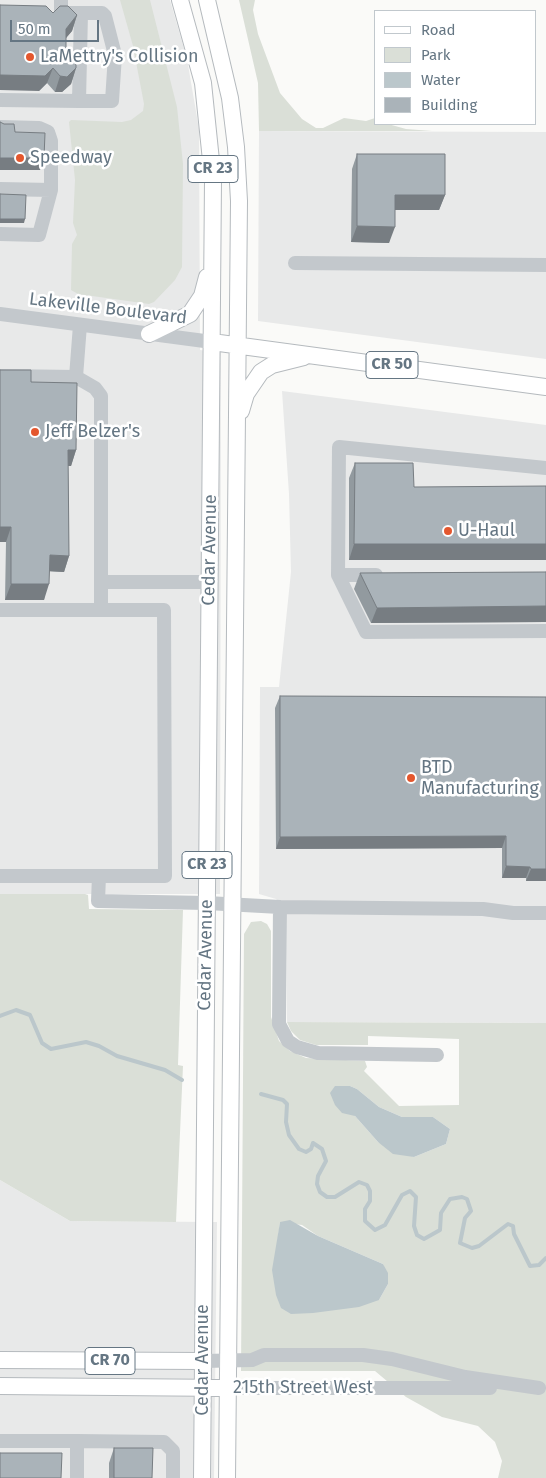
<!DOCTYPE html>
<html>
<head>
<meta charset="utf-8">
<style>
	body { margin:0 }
	#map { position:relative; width:546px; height:1478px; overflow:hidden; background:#fafaf8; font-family:"Fira Sans",sans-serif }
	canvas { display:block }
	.legend { position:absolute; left:374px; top:10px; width:162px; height:115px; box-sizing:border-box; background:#fff; border:1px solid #c1c8cd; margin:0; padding:6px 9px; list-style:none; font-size:15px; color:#657683 }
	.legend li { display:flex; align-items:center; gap:10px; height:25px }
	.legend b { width:25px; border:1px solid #c1c8cd }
	.scale { position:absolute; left:10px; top:20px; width:89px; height:22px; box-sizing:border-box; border:2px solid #657683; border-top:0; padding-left:6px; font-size:15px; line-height:18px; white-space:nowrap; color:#657683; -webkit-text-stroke:4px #fff; paint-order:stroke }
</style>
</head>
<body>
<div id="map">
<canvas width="546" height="1478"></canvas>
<ul class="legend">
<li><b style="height:6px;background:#fff"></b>Road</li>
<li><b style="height:14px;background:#dadfd7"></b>Park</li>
<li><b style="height:14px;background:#bbc7cb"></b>Water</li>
<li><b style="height:14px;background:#aab3b9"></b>Building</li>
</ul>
<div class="scale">50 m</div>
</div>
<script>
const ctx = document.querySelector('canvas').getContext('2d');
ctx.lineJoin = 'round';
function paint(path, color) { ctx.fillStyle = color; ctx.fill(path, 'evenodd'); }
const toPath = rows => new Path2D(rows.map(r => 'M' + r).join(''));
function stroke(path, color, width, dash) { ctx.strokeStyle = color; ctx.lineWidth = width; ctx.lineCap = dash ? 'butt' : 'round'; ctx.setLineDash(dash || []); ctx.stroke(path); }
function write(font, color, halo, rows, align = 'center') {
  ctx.font = font + ' "Fira Sans",sans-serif'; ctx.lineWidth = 5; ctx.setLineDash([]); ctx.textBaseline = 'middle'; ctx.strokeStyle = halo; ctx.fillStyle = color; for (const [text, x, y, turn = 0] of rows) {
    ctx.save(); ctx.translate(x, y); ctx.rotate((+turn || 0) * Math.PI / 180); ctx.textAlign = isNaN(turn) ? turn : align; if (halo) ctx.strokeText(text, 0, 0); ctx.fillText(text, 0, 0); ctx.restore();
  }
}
const built = toPath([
	[0,0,170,0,187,59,199,129,200,350,221,353,220,894,0,894],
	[259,131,546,132,546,359,258,321],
	[282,391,546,425,546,1023,287,1022,287,911,276,899,259,894,260,687,279,687,291,572,289,494],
	[0,1180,70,1221,217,1222,214,1478,0,1478]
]);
const green = toPath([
	[120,0,150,0,177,107,183,164,182,267,175,280,154,302,149,304,78,294,71,290,72,244,77,235,73,223,75,180,69,122,71,120,122,122,131,120,143,111,144,104,133,46],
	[239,0,255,0,253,10,258,34,280,93,302,119,316,128,323,128,344,118,366,121,375,118,375,124,388,124,406,129,432,131,259,131,258,83],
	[0,894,85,894,88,895,89,909,183,910,178,1065,183,1066,176,1222,70,1221,0,1180],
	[261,921,267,924,271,931,271,1017,279,1041,290,1051,306,1058,365,1061,367,1067,364,1071,399,1106,459,1105,459,1039,368,1036,368,1045,316,1045,300,1040,291,1031,287,1022,546,1023,546,1478,498,1478,502,1461,495,1442,478,1426,442,1417,406,1397,375,1371,241,1371,244,934,251,922],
	[335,1086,350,1086,357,1089,379,1107,402,1117,433,1117,450,1129,446,1144,414,1157,378,1142,355,1116],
	[280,1222,302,1225,318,1236,383,1264,388,1284,379,1300,277,1246]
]);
const water = toPath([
	[335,1086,350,1086,357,1089,379,1107,402,1117,433,1117,450,1129,446,1144,414,1157,393,1154,378,1142,355,1116,342,1113,335,1105,330,1093],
	[290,1220,318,1236,383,1264,388,1273,388,1284,379,1300,359,1307,313,1313,291,1314,281,1308,276,1295,272,1270,280,1222]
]);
const stream = toPath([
	[0,1016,16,1010,30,1015,42,1043,51,1049,86,1042,99,1046,117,1056,165,1070,182,1080],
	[261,1094,283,1100,287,1104,286,1122,289,1135,299,1149,306,1152,311,1149,313,1143,322,1149,326,1161,318,1176,317,1184,320,1192,327,1197,335,1197,359,1182,367,1185,370,1191,370,1201,365,1209,365,1221,375,1230,385,1225,402,1195,410,1191,416,1197,414,1226,417,1235,424,1239,440,1230,441,1213,450,1199,462,1197,467,1199,471,1211,465,1218,460,1243,472,1248,479,1246,508,1224,513,1226,514,1234,530,1266,539,1265,546,1258]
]);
const minor = toPath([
	[61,0,61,13,102,13,105,16,115,55,112,101,79,101,81,13],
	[0,100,79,101],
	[0,127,39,128,48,132,51,141,51,190],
	[0,189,51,190,39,235,0,234],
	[295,263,546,265],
	[0,314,212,342],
	[80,325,76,377,95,388,101,396,101,582,210,582],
	[0,376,76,377],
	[338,575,366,632,546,631],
	[376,575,338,575,339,447,546,468],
	[101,582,101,609],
	[0,610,164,610,165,876,0,876],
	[99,876,98,901,207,903,280,907,279,1024,288,1041,297,1047,318,1053,437,1055],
	[280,907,483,909,513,913,546,913],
	[203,1361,252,1360,264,1355,363,1355,392,1359,465,1377,539,1388],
	[229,1388,490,1388],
	[0,1441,77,1441],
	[77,1478,77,1441,164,1442,173,1451,173,1478]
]);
const major = toPath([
	[180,0,203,83,213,180,202,1478],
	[207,0,230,98,236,147,239,201,227,1478],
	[149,334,190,314,202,296,207,277],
	[212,342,546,387],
	[241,411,246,394,261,372,272,365,304,357],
	[0,1360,203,1361],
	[0,1386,229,1388]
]);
const wall = toPath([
	[53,13,77,15,72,31,66,38,66,53,76,68,71,84,62,92,55,92,47,83,39,91],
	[357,154,445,195,439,210,395,210,389,243,351,242,352,169],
	[31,382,76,450,71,466,68,466,69,556,64,572,49,571,44,600,5,600,6,542,0,542],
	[355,463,414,487,546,560,349,560,349,478],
	[546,572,546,622,371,623,354,589,360,573],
	[280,696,546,697,546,881,526,881,526,878,502,878,502,848,276,849,275,708],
	[114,1448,152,1478,109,1478,109,1463]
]);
const shadedWall = toPath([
	[77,15,72,31,60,45,66,29],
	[53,68,47,83,39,91,0,90,0,75],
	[76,68,71,84,62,92,55,92,60,76],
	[0,158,44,158,40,170,0,170],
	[395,195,445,195,439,210,389,210],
	[0,219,25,219,24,223,0,223],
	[357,226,395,227,389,243,351,242],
	[68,450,76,450,71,466,63,466],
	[0,527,11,527,6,542,0,542],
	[354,544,546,544,546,560,349,560],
	[50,555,69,556,64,572,44,571],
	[11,584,49,584,44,600,5,600],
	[546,606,546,622,371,623,377,608],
	[506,836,502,848,276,849,280,837],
	[506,866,530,867,526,878,502,878],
	[531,869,546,869,546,881,526,881]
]);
const building = toPath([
	[0,5,46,6,53,13,60,6,68,6,77,15,66,29,66,53,76,65,76,68,67,77,60,76,53,68,45,76,0,75,0,5],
	[0,122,4,124,14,124,15,132,45,133,44,158,0,158,0,122],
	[357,154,445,154,445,195,395,195,395,227,357,226,357,154],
	[0,194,26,195,25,219,0,219,0,194],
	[0,370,31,370,31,382,77,383,76,450,68,450,69,556,50,555,49,584,11,584,11,527,0,527,0,370],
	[355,463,413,463,414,487,546,486,546,544,354,544,355,463],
	[546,572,546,606,377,608,360,573,546,572],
	[280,696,546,697,546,869,531,869,530,867,506,866,506,836,280,837,280,696],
	[114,1448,153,1448,152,1478,114,1478,114,1448],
	[0,1453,62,1453,61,1478,0,1478,0,1453]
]);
const markers = [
	[30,57,5,"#e4572e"],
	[20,158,5,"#e4572e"],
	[35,432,5,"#e4572e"],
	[448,531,5,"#e4572e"],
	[411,778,5,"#e4572e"]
];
const shields = [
	[213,169,50],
	[392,365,52],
	[207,865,50],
	[110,1361,50]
];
const shieldNames = [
	["CR 23",213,169],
	["CR 50",392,365],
	["CR 23",207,865],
	["CR 70",110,1361]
];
const poiNames = [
	["LaMettry's Collision",40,57],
	["Speedway",30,158],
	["Jeff Belzer's",45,432],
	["U-Haul",458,531],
	["BTD",421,768],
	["Manufacturing",421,789]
];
const streetNames = [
	["Lakeville Boulevard",108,309,7],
	["Cedar Avenue",210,550,-89],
	["Cedar Avenue",206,955,-89],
	["Cedar Avenue",203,1360,-90],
	["215th Street West",303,1388]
];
paint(built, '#e8e9e9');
paint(green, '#dadfd7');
paint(water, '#bbc7cb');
stroke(stream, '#bbc7cb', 4);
stroke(major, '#b5babe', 18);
stroke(minor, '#c3c8cc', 14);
stroke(major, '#fff', 16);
paint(wall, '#929a9f');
paint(shadedWall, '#777d82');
paint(building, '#aab3b9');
stroke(building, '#777d82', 1);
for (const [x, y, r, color] of markers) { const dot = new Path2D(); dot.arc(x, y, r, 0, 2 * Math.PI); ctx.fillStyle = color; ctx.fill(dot); stroke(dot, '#fff', 2); }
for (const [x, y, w] of shields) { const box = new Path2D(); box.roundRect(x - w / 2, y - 13.5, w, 27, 4); ctx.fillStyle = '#fff'; ctx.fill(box); stroke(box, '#657683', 1); }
write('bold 16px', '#657683', null, shieldNames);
write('18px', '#657683', '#fff', poiNames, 'left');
write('18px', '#657683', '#fff', streetNames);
</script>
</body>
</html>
